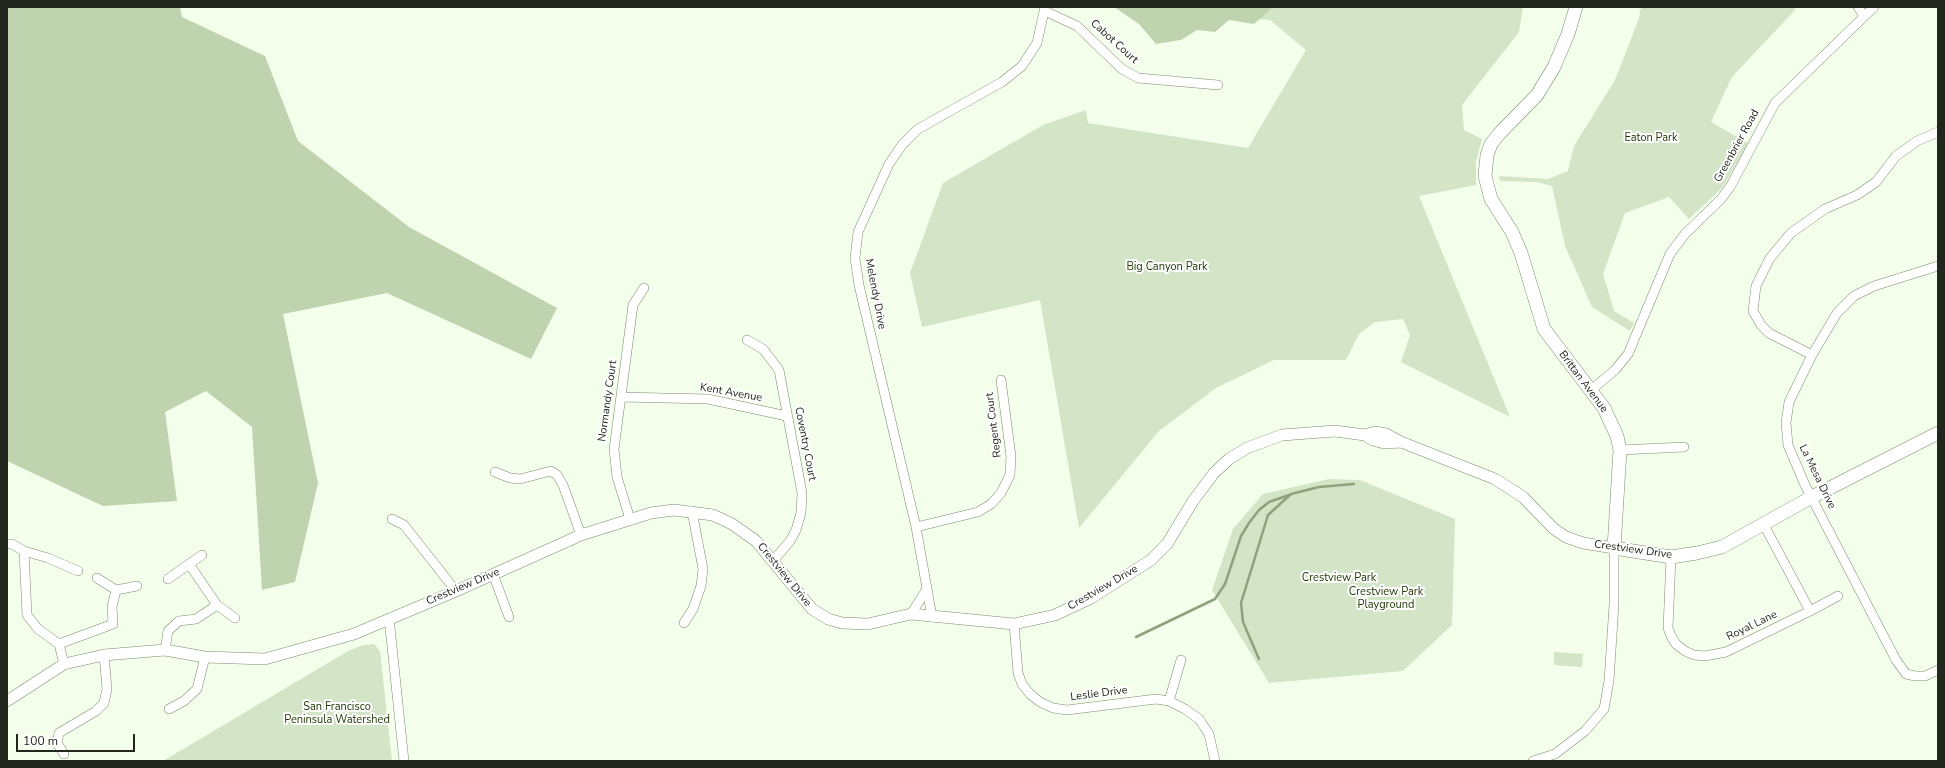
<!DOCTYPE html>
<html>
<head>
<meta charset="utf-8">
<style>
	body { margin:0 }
	#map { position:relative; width:1945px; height:768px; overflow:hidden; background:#f4ffeb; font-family:"Nunito Sans",sans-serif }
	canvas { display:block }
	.frame { position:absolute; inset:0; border:8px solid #21271c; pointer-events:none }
	.scale { position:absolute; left:16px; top:734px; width:119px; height:18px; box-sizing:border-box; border:2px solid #21271c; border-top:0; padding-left:5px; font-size:12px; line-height:14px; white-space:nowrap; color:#21271c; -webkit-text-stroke:3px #fff; paint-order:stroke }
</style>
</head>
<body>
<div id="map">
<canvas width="1945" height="768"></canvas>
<div class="frame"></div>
<div class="scale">100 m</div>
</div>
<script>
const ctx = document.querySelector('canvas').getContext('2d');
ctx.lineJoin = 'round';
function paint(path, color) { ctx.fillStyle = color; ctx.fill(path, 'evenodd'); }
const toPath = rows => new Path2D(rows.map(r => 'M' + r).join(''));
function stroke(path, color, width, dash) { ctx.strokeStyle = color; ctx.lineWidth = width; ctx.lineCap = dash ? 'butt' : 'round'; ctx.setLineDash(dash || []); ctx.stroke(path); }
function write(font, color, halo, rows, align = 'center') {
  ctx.font = font + ' "Nunito Sans",sans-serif'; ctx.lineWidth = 4; ctx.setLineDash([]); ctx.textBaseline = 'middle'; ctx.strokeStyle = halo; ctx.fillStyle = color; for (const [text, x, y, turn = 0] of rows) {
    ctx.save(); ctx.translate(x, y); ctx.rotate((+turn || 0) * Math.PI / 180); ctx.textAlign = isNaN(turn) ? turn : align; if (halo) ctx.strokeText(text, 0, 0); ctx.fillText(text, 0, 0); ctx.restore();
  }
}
const green = toPath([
	[1165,7,1523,7,1519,32,1462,105,1464,130,1482,139,1476,162,1476,185,1419,196,1510,417,1401,362,1410,335,1403,319,1375,322,1359,334,1346,360,1274,360,1216,388,1159,431,1079,528,1040,300,922,327,910,273,943,183,1043,125,1086,110,1088,123,1248,148,1306,50,1270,20,1183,13],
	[1641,7,1794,7,1795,10,1732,77,1711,122,1748,143,1723,187,1689,219,1669,197,1625,213,1603,274,1614,311,1634,323,1630,331,1592,307,1565,246,1552,186,1537,182,1500,181,1499,176,1548,179,1568,171,1574,146,1615,80,1639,18],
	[1329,479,1360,480,1455,519,1452,625,1403,671,1269,683,1212,590,1233,529,1263,494],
	[374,644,380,651,392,761,163,761,348,651,363,645],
	[1554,652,1583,654,1582,667,1554,665]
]);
const forest = toPath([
	[7,7,180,7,182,17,265,56,298,141,409,227,557,308,531,359,387,293,283,314,318,483,295,582,262,590,252,427,206,391,165,412,177,501,103,506,7,461],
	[1114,7,1273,7,1254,24,1229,20,1215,32,1197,30,1181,40,1156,44,1139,24]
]);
const stream = toPath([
	[1136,637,1215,599,1225,584,1241,536,1249,523,1259,510,1269,502,1289,495],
	[1259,659,1243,622,1241,603,1268,515,1291,494,1319,487,1354,484]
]);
const minor = toPath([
	[1858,7,1864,16],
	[1045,11,1077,26,1122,69,1138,78,1218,85],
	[1938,266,1874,286,1854,296,1837,313,1812,355,1789,402,1786,423,1788,445,1805,485,1896,660,1906,674,1915,676,1925,676,1938,670],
	[747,340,763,349,779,370,802,493,801,513,796,530,790,541,773,561],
	[1812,355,1769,333,1761,325,1753,311,1756,286,1770,258,1791,233,1825,209,1857,195,1876,182,1896,156,1917,141,1938,132],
	[1591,390,1615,370,1628,354,1670,254,1685,234,1721,199,1730,187,1775,103,1874,7],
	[621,397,708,399,787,416],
	[1620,450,1684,447],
	[495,472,510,478,520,479,551,471,557,475,563,485,581,535],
	[392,519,404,525,456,591],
	[630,519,617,477,614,449,633,305,644,288],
	[916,527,978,512,991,504,1001,493,1010,475,1011,456,1001,380],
	[7,544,12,544,24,551,27,615,38,629,59,644,64,664],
	[24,551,48,558,78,571],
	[1671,557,1668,628,1671,636,1676,644,1685,651,1694,655,1705,656,1726,652,1810,611,1764,525],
	[189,564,202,555],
	[493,574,509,617],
	[116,590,137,586],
	[217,605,235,618],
	[1810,611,1838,596],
	[911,614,927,589],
	[932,617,916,527,859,285,855,258,858,232,889,164,902,145,918,129,1002,82,1022,66,1037,43,1045,7],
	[389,618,404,761],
	[684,623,693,609,701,586,703,569,692,511],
	[1014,624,1018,673,1022,684,1030,694,1040,702,1053,708,1067,710,1156,699,1169,701,1185,709,1199,719,1209,734,1215,761],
	[59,644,113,624,112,607,116,590,97,578],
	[165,650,168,631,179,621,196,619,217,605,189,564,168,579],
	[1169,701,1181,660],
	[169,709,184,701,197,689,205,657],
	[64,754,57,743,59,733,96,711,104,703,107,689,104,655],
	[1533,761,1555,754,1585,731,1604,709,1609,681,1614,604,1614,548]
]);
const tertiary = toPath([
	[1365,435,1375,432,1386,434,1401,442,1495,479,1523,497,1554,529,1566,537,1583,543,1614,548],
	[7,701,64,664,104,655,165,650,205,657,265,659,354,634,456,591,581,535,651,513,674,510,713,515,732,524,756,541,812,609,828,619,842,623,868,624,911,614,1014,624,1055,615,1091,598,1151,560,1167,544,1193,501,1214,473,1229,459,1247,448,1282,435,1335,431,1365,435,1373,440,1384,443,1401,442]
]);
const secondary = toPath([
	[1576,7,1568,34,1554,67,1537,95,1499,134,1491,144,1487,155,1485,176,1491,199,1512,232,1521,253,1544,329,1604,408,1617,436,1620,450,1614,548,1671,557,1697,553,1722,547,1812,497,1938,433]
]);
const streetNames = [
	["Cabot Court",1114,42,42],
	["Greenbrier Road",1737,146,-61],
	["Melendy Drive",875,294,79],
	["Brittan Avenue",1583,382,53],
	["Kent Avenue",731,393,10],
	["Normandy Court",608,401,-82],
	["Regent Court",994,425,-97],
	["Coventry Court",805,444,79],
	["La Mesa Drive",1817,477,64],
	["Crestview Drive",1633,550,8],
	["Crestview Drive",784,575,51],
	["Crestview Drive",463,587,-23],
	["Crestview Drive",1103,588,-30],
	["Royal Lane",1752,626,-26],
	["Leslie Drive",1099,694,-7]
];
const parkNames = [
	["Eaton Park",1651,138],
	["Big Canyon Park",1167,267],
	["Crestview Park",1339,578],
	["Crestview Park",1386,592],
	["Playground",1386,605],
	["San Francisco",337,707],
	["Peninsula Watershed",337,720]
];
paint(green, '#d3e4c7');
paint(forest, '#bfd4ae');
stroke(stream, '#8ea27e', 2.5);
stroke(minor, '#7b8b6e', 10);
stroke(tertiary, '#7b8b6e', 12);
stroke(secondary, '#7b8b6e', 14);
stroke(minor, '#fff', 9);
stroke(tertiary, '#fff', 11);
stroke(secondary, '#fff', 13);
write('11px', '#21271c', '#fff', streetNames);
write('11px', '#1e3600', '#fff', parkNames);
</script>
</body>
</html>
